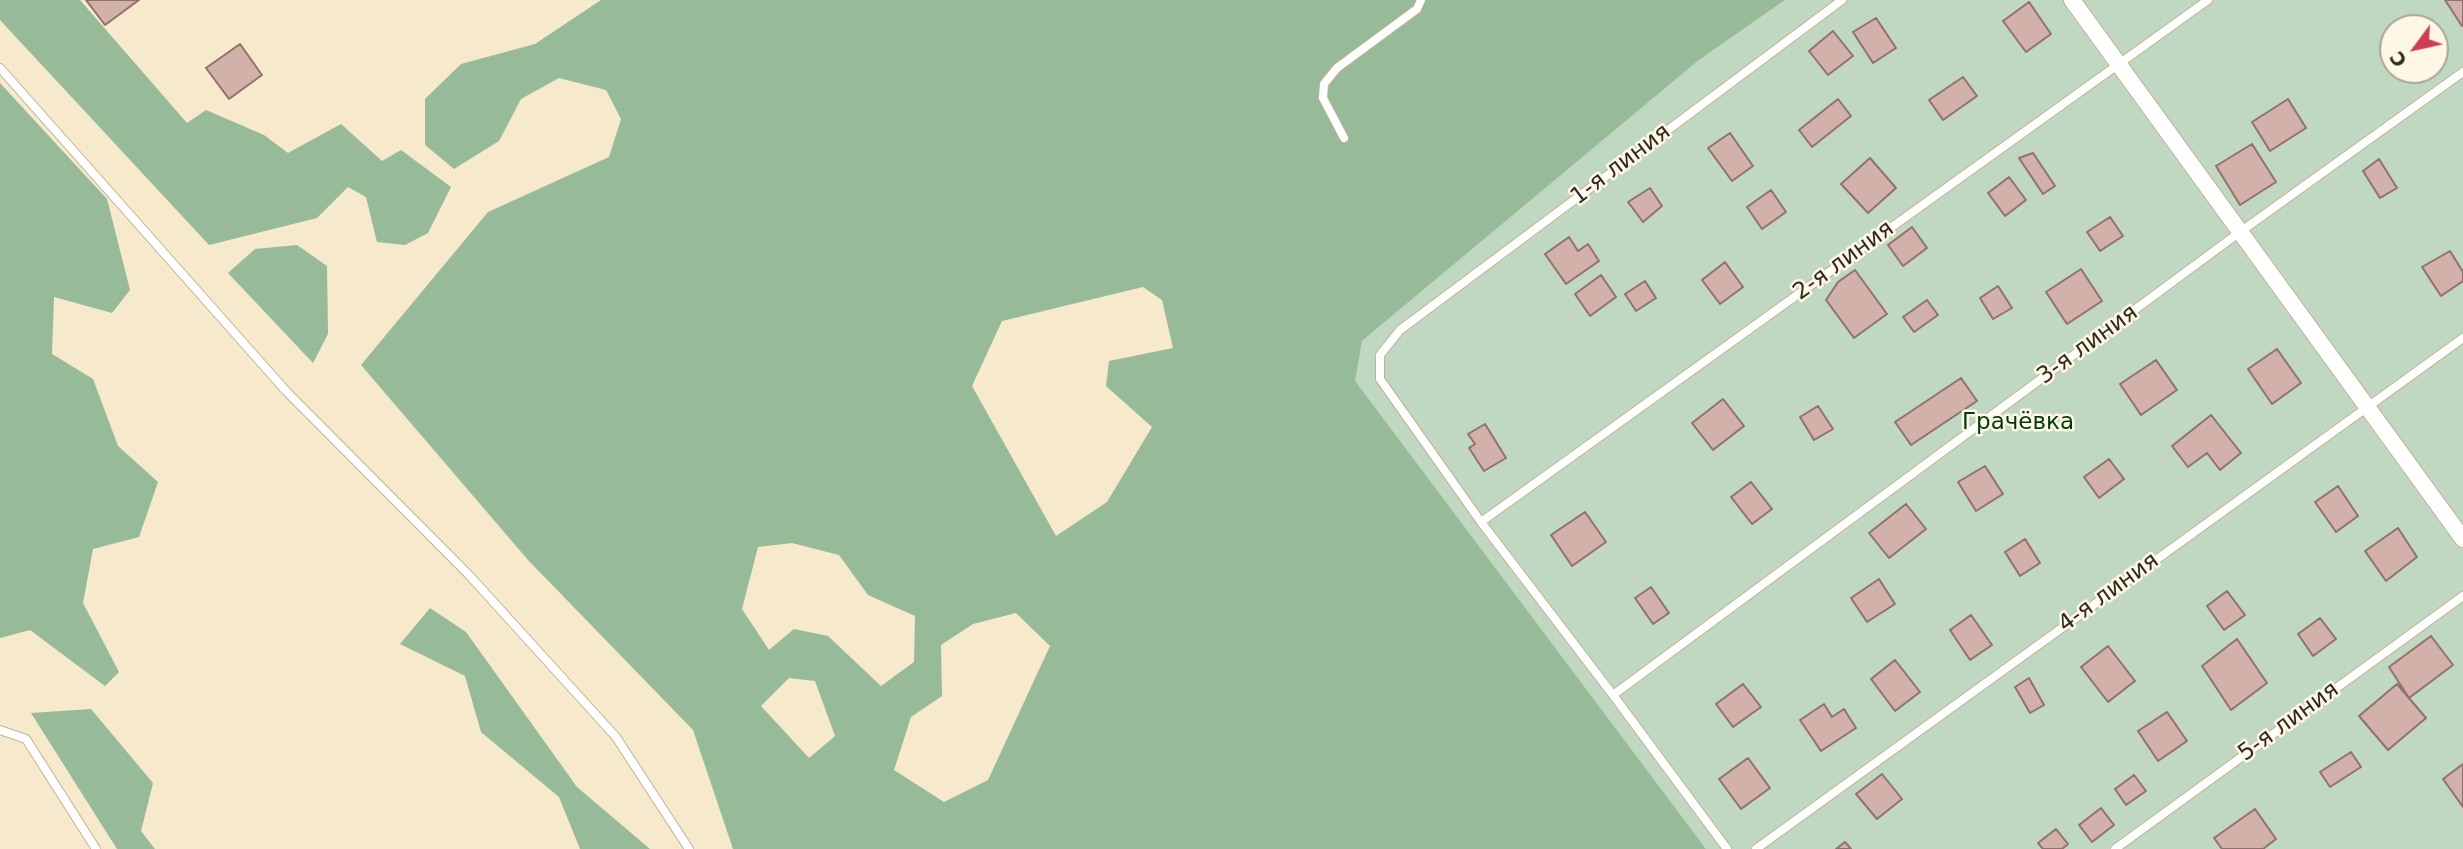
<!DOCTYPE html>
<html>
<head>
<meta charset="utf-8">
<style>
	body { margin:0 }
	#map { position:relative; width:2463px; height:849px; overflow:hidden; background:#f6e9cc; font-family:"DejaVu Sans",sans-serif }
	canvas { display:block }
	.north { position:absolute; left:2379px; top:14px; width:70px; height:70px; box-sizing:border-box; background:#fff7e5; border:2px solid #aca596; border-radius:50%; rotate:237deg; font-size:19px; font-weight:700; line-height:28px; text-align:center; color:#2f2a1f }
	.north::after { content:''; display:block; margin:auto; width:24px; height:32px; background:#cd3d55; clip-path:polygon(50% 0,100% 100%,50% 72%,0 100%) }
</style>
</head>
<body>
<div id="map">
<canvas width="2463" height="849"></canvas>
<div class="north">С</div>
</div>
<script>
const ctx = document.querySelector('canvas').getContext('2d');
ctx.lineJoin = 'round';
function paint(path, color) { ctx.fillStyle = color; ctx.fill(path, 'evenodd'); }
const toPath = rows => new Path2D(rows.map(r => 'M' + r).join(''));
function stroke(path, color, width, dash) { ctx.strokeStyle = color; ctx.lineWidth = width; ctx.lineCap = dash ? 'butt' : 'round'; ctx.setLineDash(dash || []); ctx.stroke(path); }
function write(font, color, halo, rows, align = 'center') {
  ctx.font = font + ' "DejaVu Sans",sans-serif'; ctx.lineWidth = 5; ctx.setLineDash([]); ctx.textBaseline = 'middle'; ctx.strokeStyle = halo; ctx.fillStyle = color; for (const [text, x, y, turn = 0] of rows) {
    ctx.save(); ctx.translate(x, y); ctx.rotate((+turn || 0) * Math.PI / 180); ctx.textAlign = isNaN(turn) ? turn : align; if (halo) ctx.strokeText(text, 0, 0); ctx.fillText(text, 0, 0); ctx.restore();
  }
}
const green = toPath([
	[1785,0,2463,0,2463,849,1706,849,1354,381,1362,341,1699,60],
	[2393,28,2435,28,2435,70,2393,70]
]);
const forest = toPath([
	[0,0,80,0,187,123,206,110,264,135,288,153,341,124,382,161,401,150,451,187,428,233,405,245,377,242,366,197,348,187,317,218,209,245,0,20],
	[601,0,1785,0,1699,60,1362,341,1355,381,1706,849,733,849,693,730,528,560,361,365,488,212,609,157,621,119,606,90,559,78,521,99,499,141,454,169,425,145,425,99,461,64,535,44],
	[1143,287,1162,300,1173,348,1109,361,1106,386,1152,427,1107,502,1056,536,972,386,1002,321],
	[792,543,839,555,868,595,915,616,914,662,881,686,828,636,794,629,769,650,742,609,758,547],
	[1016,613,1050,646,988,780,944,802,894,770,911,717,942,696,941,645,973,624],
	[789,678,815,681,835,736,809,758,761,706],
	[0,83,107,199,130,290,112,313,54,297,52,354,93,379,118,446,158,482,139,537,93,549,83,603,119,672,105,686,30,630,0,638],
	[297,245,327,266,328,334,313,363,228,273,255,249],
	[430,608,466,632,577,787,650,849,580,849,559,797,481,732,465,676,400,644],
	[91,709,153,783,141,831,155,849,117,849,31,713]
]);
const building = toPath([
	[86,0,139,0,105,25,86,0],
	[2445,0,2463,0,2463,25,2462,26,2445,0],
	[2029,2,2051,34,2026,52,2003,21,2029,2],
	[1876,18,1896,48,1873,63,1853,32,1876,18],
	[1833,31,1853,56,1828,75,1809,51,1833,31],
	[240,44,262,75,229,99,206,68,240,44],
	[1963,77,1977,96,1943,120,1929,100,1963,77],
	[1838,99,1851,116,1812,147,1799,130,1838,99],
	[2288,99,2306,128,2270,151,2252,122,2288,99],
	[1730,133,1753,166,1732,181,1708,148,1730,133],
	[2252,144,2276,182,2240,205,2216,166,2252,144],
	[2033,153,2055,186,2043,194,2019,158,2033,153],
	[1870,158,1896,188,1868,213,1841,184,1870,158],
	[2379,159,2397,188,2380,198,2363,171,2379,159],
	[2009,177,2026,200,2005,216,1988,193,2009,177],
	[1650,188,1662,206,1643,222,1628,202,1650,188],
	[1771,190,1786,212,1762,229,1747,207,1771,190],
	[2110,217,2123,236,2100,251,2087,232,2110,217],
	[1912,227,1927,248,1903,266,1888,245,1912,227],
	[1569,237,1578,251,1588,244,1599,261,1566,284,1545,254,1569,237],
	[2450,251,2463,272,2463,281,2441,296,2422,267,2450,251],
	[1725,262,1743,287,1720,304,1702,280,1725,262],
	[2081,269,2102,301,2067,324,2046,292,2081,269],
	[1855,270,1887,314,1854,338,1826,300,1838,282,1855,270],
	[1601,275,1616,297,1590,316,1575,294,1601,275],
	[1645,281,1656,298,1636,311,1625,294,1645,281],
	[1998,286,2012,308,1993,319,1980,298,1998,286],
	[1927,300,1938,315,1914,332,1903,317,1927,300],
	[2277,349,2301,383,2272,404,2248,369,2277,349],
	[2156,360,2177,390,2141,415,2120,384,2156,360],
	[1961,378,1977,401,1911,445,1895,422,1961,378],
	[1723,399,1744,426,1713,450,1692,423,1723,399],
	[1818,406,1833,429,1814,440,1800,417,1818,406],
	[2211,415,2241,453,2220,470,2207,453,2188,467,2172,446,2211,415],
	[1485,424,1506,458,1484,471,1469,448,1475,444,1468,434,1485,424],
	[2109,459,2124,479,2099,498,2084,477,2109,459],
	[1985,466,2003,494,1976,511,1958,482,1985,466],
	[1751,482,1772,509,1752,524,1731,497,1751,482],
	[2338,486,2358,516,2336,532,2315,502,2338,486],
	[1906,504,1926,529,1889,558,1869,533,1906,504],
	[1585,512,1606,542,1572,566,1551,535,1585,512],
	[2398,528,2417,557,2386,581,2365,551,2398,528],
	[2025,539,2040,563,2020,576,2005,552,2025,539],
	[1879,579,1895,604,1867,622,1851,598,1879,579],
	[1651,587,1669,613,1653,624,1635,598,1651,587],
	[2227,591,2245,615,2224,630,2207,606,2227,591],
	[1971,615,1992,645,1970,660,1950,630,1971,615],
	[2320,618,2336,639,2313,656,2298,634,2320,618],
	[2431,636,2453,665,2409,698,2389,667,2431,636],
	[2237,639,2267,683,2231,710,2202,666,2237,639],
	[2108,646,2135,681,2108,702,2081,667,2108,646],
	[1895,660,1920,692,1895,711,1871,679,1895,660],
	[2029,678,2044,705,2030,713,2015,687,2029,678],
	[1743,684,1761,707,1733,727,1716,704,1743,684],
	[2397,684,2426,718,2388,750,2359,716,2397,684],
	[1824,704,1832,717,1844,709,1856,728,1821,751,1800,720,1824,704],
	[2167,712,2187,741,2158,761,2138,731,2167,712],
	[2351,752,2361,767,2330,787,2320,772,2351,752],
	[1748,758,1770,788,1741,809,1719,779,1748,758],
	[2463,764,2463,807,2443,779,2463,764],
	[1882,774,1902,799,1877,819,1856,794,1882,774],
	[2134,775,2146,791,2126,805,2115,789,2134,775],
	[2101,808,2114,825,2092,842,2079,825,2101,808],
	[2255,809,2276,839,2263,849,2222,849,2214,838,2255,809],
	[2056,829,2068,844,2062,849,2043,849,2038,843,2056,829],
	[1845,842,1851,849,1836,849,1845,842]
]);
const lane = toPath([
	[0,68,286,391,469,575,616,737,689,849],
	[1344,138,1323,98,1324,84,1337,68,1417,9,1421,0],
	[1481,522,2208,0],
	[1613,695,2240,232,2463,72],
	[0,730,26,739,96,849],
	[1727,849,1613,695,1481,522,1380,379,1380,355,1400,330,1842,0],
	[1756,849,2463,338],
	[2115,849,2463,596]
]);
const street = toPath([
	[2072,0,2463,539]
]);
const streetNames = [
	["1-я линия",1621,165,-37],
	["2-я линия",1844,261,-36],
	["3-я линия",2088,345,-36],
	["4-я линия",2109,593,-36],
	["5-я линия",2289,722,-36]
];
const parkNames = [
	["Грачёвка",2018,423]
];
paint(green, '#c0d8c1');
paint(forest, '#97ba98');
paint(building, '#d3b1ab');
stroke(building, '#90716b', 2);
stroke(lane, '#bfb396', 10);
stroke(street, '#bfb396', 18);
stroke(lane, '#fff', 8);
stroke(street, '#fff', 16);
write('23px', '#2f2a1f', '#fff7e5', streetNames);
write('23px', '#023a0d', '#fff7e5', parkNames);
</script>
</body>
</html>
